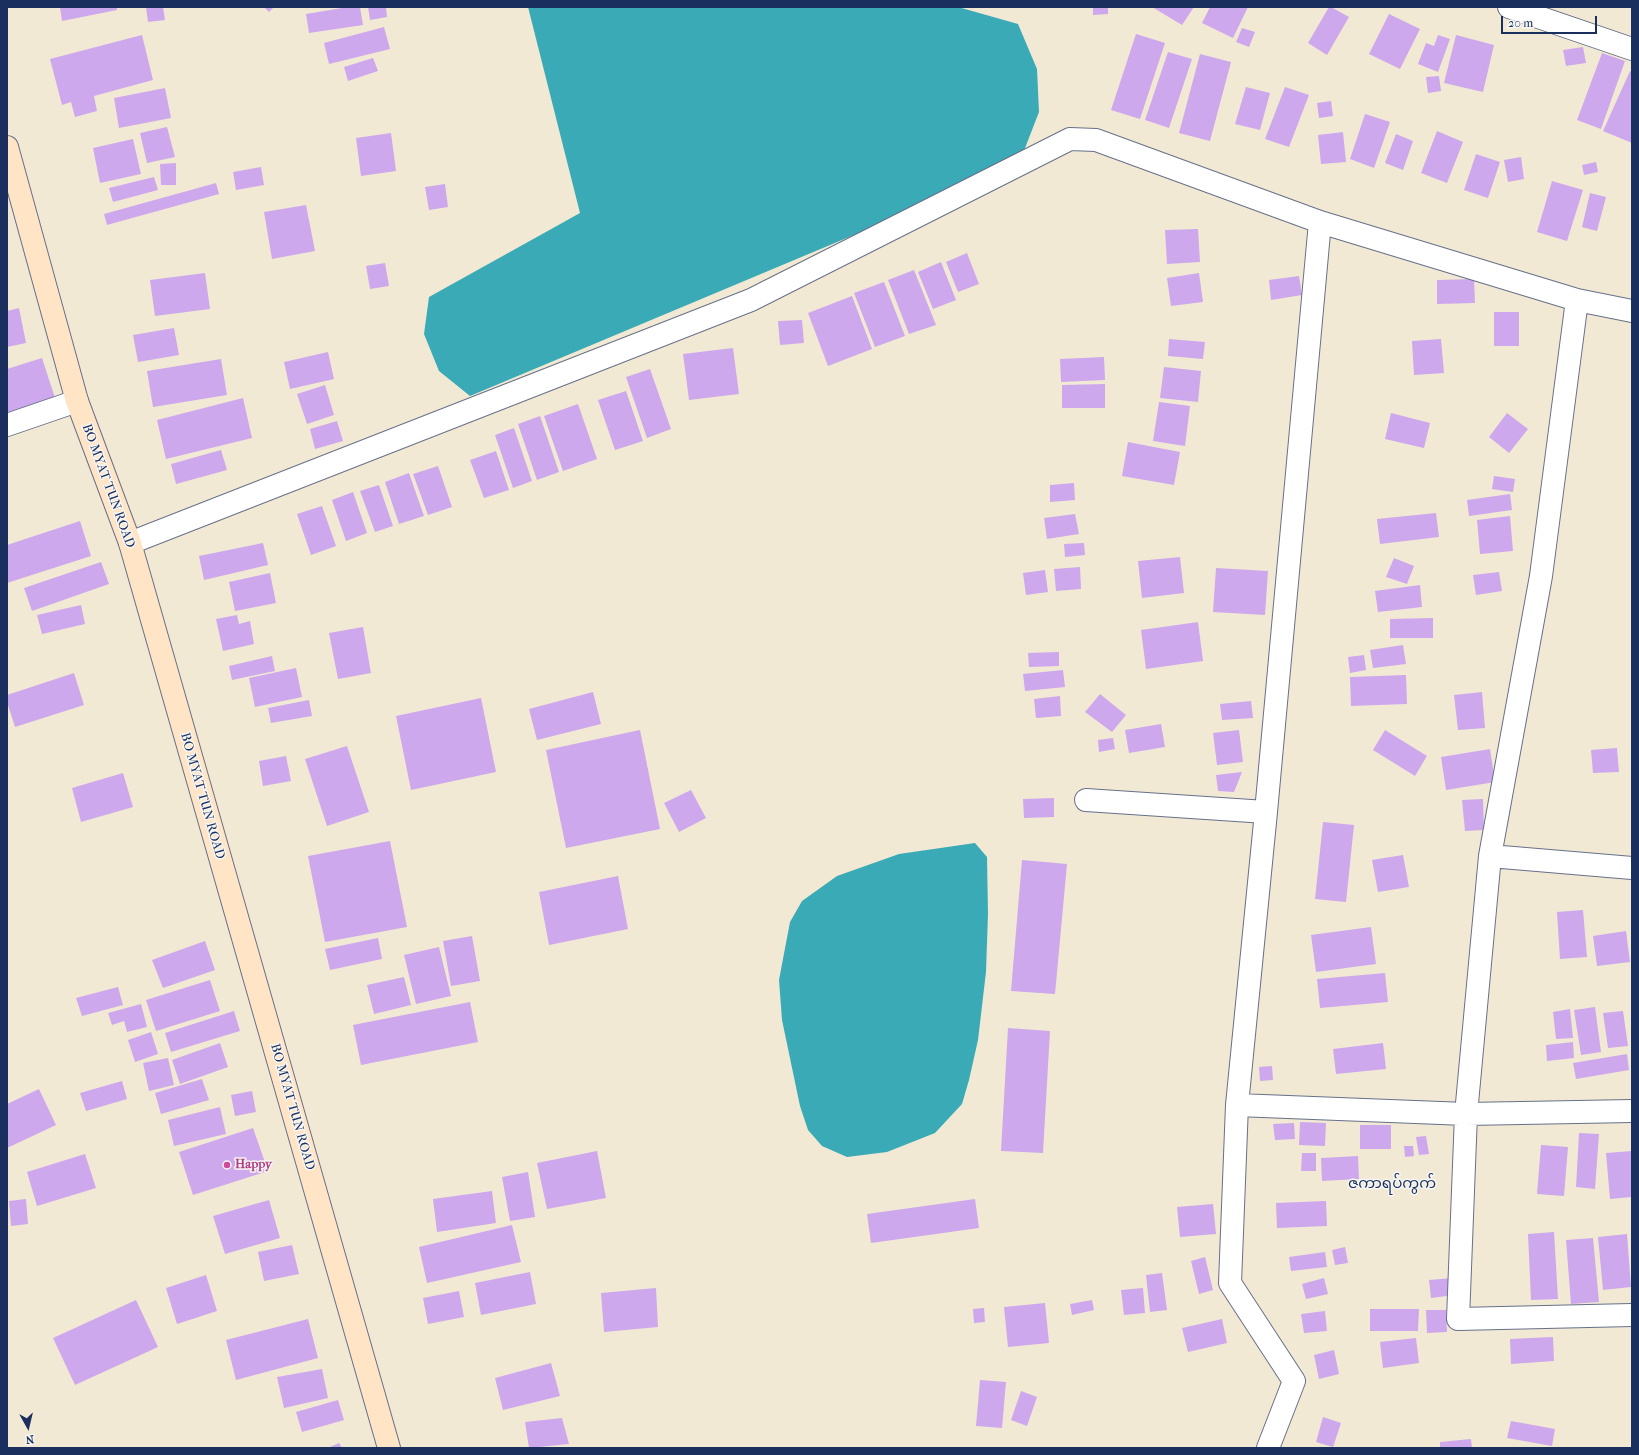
<!DOCTYPE html>
<html>
<head>
<meta charset="utf-8">
<style>
	body { margin:0 }
	#map { position:relative; width:1639px; height:1455px; overflow:hidden; background:#f2e9d5; font-family:"IM FELL French Canon",serif }
	canvas { display:block }
	.frame { position:absolute; inset:0; border:8px solid #1b2f5e; pointer-events:none }
	.north { position:absolute; left:8px; top:1407px; width:40px; height:40px; -webkit-text-stroke:3px #f6f6f2; paint-order:stroke; rotate:172deg; font-size:11px; font-weight:700; line-height:16px; text-align:center; color:#1b2f5e }
	.north::after { content:''; display:block; margin:auto; width:14px; height:18px; background:#1b2f5e; clip-path:polygon(50% 0,100% 100%,50% 72%,0 100%) }
	.scale { position:absolute; left:1501px; top:16px; width:96px; height:18px; box-sizing:border-box; border:2px solid #1b2f5e; border-top:0; padding-left:5px; font-size:12px; line-height:14px; white-space:nowrap; color:#1b2f5e; -webkit-text-stroke:3px #f6f6f2; paint-order:stroke }
</style>
</head>
<body>
<div id="map">
<canvas width="1639" height="1455"></canvas>
<div class="frame"></div>
<div class="north">N</div>
<div class="scale">20 m</div>
</div>
<script>
const ctx = document.querySelector('canvas').getContext('2d');
ctx.lineJoin = 'round';
function paint(path, color) { ctx.fillStyle = color; ctx.fill(path, 'evenodd'); }
const toPath = rows => new Path2D(rows.map(r => 'M' + r).join(''));
function stroke(path, color, width, dash) { ctx.strokeStyle = color; ctx.lineWidth = width; ctx.lineCap = dash ? 'butt' : 'round'; ctx.setLineDash(dash || []); ctx.stroke(path); }
function write(font, color, halo, rows, align = 'center') {
  ctx.font = font + ' "IM FELL French Canon","Noto Sans Myanmar",serif'; ctx.lineWidth = 3; ctx.setLineDash([]); ctx.textBaseline = 'middle'; ctx.strokeStyle = halo; ctx.fillStyle = color; for (const [text, x, y, turn = 0] of rows) {
    ctx.save(); ctx.translate(x, y); ctx.rotate((+turn || 0) * Math.PI / 180); ctx.textAlign = isNaN(turn) ? turn : align; if (halo) ctx.strokeText(text, 0, 0); ctx.fillText(text, 0, 0); ctx.restore();
  }
}
const water = toPath([
	[528,7,958,7,1018,24,1037,69,1039,112,1020,161,966,188,470,396,439,371,424,334,429,297,580,213],
	[975,843,987,857,988,914,986,972,978,1040,969,1080,962,1104,935,1133,887,1152,847,1157,822,1146,808,1130,800,1106,782,1020,779,980,790,922,802,901,837,876,899,854]
]);
const building = toPath([
	[60,7,117,7,117,10,62,21],
	[146,7,163,7,165,20,148,22],
	[264,7,274,7,269,12],
	[348,7,360,7,363,25,309,33,306,14],
	[368,7,386,7,387,17,370,20],
	[1093,7,1108,7,1108,14,1093,15],
	[1152,7,1194,7,1182,25],
	[1210,7,1248,7,1233,38,1202,23],
	[1329,7,1331,7,1349,17,1327,55,1308,43],
	[1389,14,1420,29,1400,69,1369,54],
	[384,27,390,49,329,64,324,43],
	[1242,28,1255,32,1249,47,1236,42],
	[1136,34,1165,43,1140,119,1111,110],
	[142,35,153,80,94,96,97,111,75,117,71,102,62,105,50,59],
	[1438,35,1450,39,1438,72,1418,64,1426,43,1434,46],
	[1456,35,1494,45,1483,92,1444,83],
	[1583,47,1586,63,1566,66,1563,50],
	[1168,52,1192,59,1169,128,1145,120],
	[1602,53,1625,61,1601,129,1577,120],
	[1200,54,1231,62,1210,141,1179,133],
	[373,58,378,71,348,81,344,67],
	[1630,71,1632,72,1632,143,1603,131],
	[1439,76,1441,91,1428,93,1426,77],
	[1246,87,1270,93,1260,130,1235,124],
	[1285,87,1309,95,1289,147,1265,139],
	[165,88,171,118,119,128,114,98],
	[1331,101,1333,116,1319,118,1317,103],
	[1365,114,1390,122,1374,168,1350,159],
	[167,127,175,157,147,163,140,133],
	[1437,131,1463,142,1447,183,1421,173],
	[1343,132,1346,162,1321,164,1318,135],
	[391,133,396,171,361,176,356,138],
	[1396,134,1413,141,1403,170,1385,163],
	[133,139,141,174,100,183,93,148],
	[1476,154,1500,162,1488,198,1464,190],
	[1521,157,1524,179,1508,182,1504,160],
	[1596,162,1598,172,1584,175,1582,165],
	[176,163,176,185,161,185,160,164],
	[261,167,264,185,236,190,233,172],
	[154,177,158,190,113,202,109,188],
	[1552,181,1583,190,1567,241,1537,232],
	[216,183,219,194,107,225,104,214],
	[445,184,448,207,429,210,425,187],
	[1590,193,1606,197,1597,231,1582,227],
	[306,205,315,251,272,259,264,212],
	[1198,229,1200,262,1167,264,1165,230],
	[967,253,979,284,958,292,946,262],
	[941,262,956,300,933,309,918,272],
	[385,263,389,286,370,289,366,266],
	[914,270,936,325,909,334,888,280],
	[205,273,210,309,155,316,150,280],
	[1199,273,1203,302,1171,306,1167,278],
	[1299,276,1302,295,1271,300,1269,280],
	[1474,279,1475,303,1437,304,1437,280],
	[884,282,905,336,875,347,854,293],
	[852,296,872,349,828,366,808,313],
	[19,308,26,343,7,347,7,311],
	[1494,312,1519,312,1519,346,1494,346],
	[802,320,804,343,780,345,778,321],
	[174,328,179,355,138,362,133,335],
	[1169,339,1205,342,1203,359,1168,356],
	[1441,339,1444,373,1414,375,1412,341],
	[733,348,739,394,689,400,683,354],
	[328,352,334,379,290,389,284,362],
	[1104,357,1105,380,1061,382,1060,359],
	[42,358,55,398,7,413,7,369],
	[221,359,227,395,153,407,147,371],
	[1164,367,1201,371,1198,402,1160,398],
	[650,369,671,429,647,438,626,377],
	[1105,384,1105,408,1062,408,1062,385],
	[325,385,334,415,307,424,297,394],
	[626,391,643,441,615,450,598,400],
	[243,398,252,438,166,459,157,420],
	[1159,402,1190,406,1185,446,1153,441],
	[578,404,597,459,563,471,544,416],
	[1391,413,1430,423,1424,448,1385,439],
	[1507,413,1528,429,1509,453,1489,437],
	[540,416,559,472,537,480,518,424],
	[337,421,343,441,315,449,310,429],
	[514,428,532,481,513,488,495,435],
	[1128,442,1180,452,1174,485,1122,476],
	[221,450,227,470,176,484,171,464],
	[496,451,509,490,484,498,470,460],
	[438,466,452,507,428,515,413,474],
	[409,473,424,516,399,524,385,482],
	[1494,476,1515,479,1513,492,1492,489],
	[1074,483,1075,500,1050,502,1050,485],
	[379,485,393,526,375,532,360,491],
	[353,492,367,533,346,541,332,500],
	[1510,494,1512,510,1469,516,1467,500],
	[322,506,336,546,311,555,297,514],
	[1436,513,1439,537,1380,544,1377,519],
	[1075,514,1079,534,1047,539,1044,518],
	[1510,516,1513,551,1480,554,1477,520],
	[80,521,91,556,7,583,7,545],
	[263,543,268,565,204,580,199,556],
	[1084,543,1085,555,1065,557,1064,544],
	[1180,557,1184,593,1142,598,1138,561],
	[1394,558,1414,566,1407,584,1386,577],
	[101,562,109,584,32,611,24,588],
	[1080,567,1081,589,1056,591,1054,569],
	[1216,568,1268,571,1265,615,1213,612],
	[1045,570,1048,592,1026,595,1023,573],
	[1499,572,1502,591,1476,595,1473,575],
	[270,573,276,603,235,611,229,582],
	[1420,585,1422,607,1378,612,1375,591],
	[81,605,85,624,42,634,37,615],
	[237,615,239,624,250,621,254,644,223,651,216,619],
	[1433,618,1433,638,1390,638,1390,619],
	[1198,622,1203,661,1146,669,1141,630],
	[363,627,371,673,338,679,329,633],
	[1403,645,1406,664,1373,668,1370,650],
	[1059,652,1059,666,1029,667,1028,653],
	[1364,655,1366,670,1350,673,1348,657],
	[272,656,275,671,232,680,229,666],
	[296,668,302,697,255,707,249,678],
	[1063,670,1065,687,1025,691,1023,674],
	[74,673,84,705,15,727,7,702,7,695],
	[1406,675,1407,704,1351,706,1350,677],
	[593,692,601,724,537,740,529,709],
	[1482,692,1485,728,1458,730,1454,695],
	[1100,694,1126,715,1112,732,1085,712],
	[1060,696,1061,716,1036,718,1034,699],
	[481,698,496,772,411,790,396,716],
	[309,700,312,716,271,723,268,708],
	[1251,701,1253,718,1222,720,1220,704],
	[1161,724,1165,747,1129,753,1125,730],
	[640,730,660,829,566,848,546,750],
	[1239,730,1243,762,1217,765,1213,733],
	[1385,730,1427,756,1415,776,1373,750],
	[1113,738,1115,749,1099,752,1098,740],
	[347,746,369,812,327,826,305,759],
	[1617,748,1619,772,1593,773,1591,750],
	[1490,749,1495,782,1446,790,1441,757],
	[286,756,291,781,263,786,259,761],
	[1242,772,1234,792,1218,791,1216,775],
	[123,773,133,807,81,822,72,788],
	[691,790,706,818,679,832,664,803],
	[1054,798,1054,817,1024,818,1023,799],
	[1483,799,1484,830,1465,831,1462,800],
	[1323,822,1354,825,1346,902,1315,899],
	[390,841,407,927,325,942,308,856],
	[1403,855,1409,887,1378,892,1372,860],
	[1022,860,1067,864,1055,994,1011,991],
	[618,876,628,929,549,945,539,892],
	[1583,910,1587,957,1560,959,1557,912],
	[1371,927,1376,964,1316,972,1311,935],
	[1626,931,1630,962,1597,966,1593,936],
	[472,936,480,981,451,986,443,941],
	[378,938,382,959,330,970,325,949],
	[205,941,215,970,163,988,152,960],
	[439,947,451,996,416,1004,404,955],
	[1385,973,1388,1002,1320,1008,1317,979],
	[404,977,411,1005,374,1014,367,985],
	[210,980,220,1011,156,1031,146,1000],
	[118,987,123,1005,82,1016,76,998],
	[470,1002,478,1042,361,1065,353,1025],
	[141,1004,147,1027,127,1032,124,1021,112,1025,108,1013],
	[1595,1007,1601,1052,1581,1055,1574,1010],
	[1570,1009,1573,1038,1556,1039,1553,1012],
	[234,1011,240,1031,171,1052,165,1033],
	[1623,1011,1628,1046,1608,1048,1603,1013],
	[1008,1028,1050,1031,1043,1153,1001,1151],
	[151,1032,158,1054,135,1062,128,1040],
	[1573,1042,1574,1058,1547,1061,1546,1045],
	[220,1043,228,1067,180,1084,172,1060],
	[1383,1043,1386,1069,1336,1074,1333,1049],
	[1627,1054,1629,1070,1576,1079,1573,1063],
	[168,1058,174,1085,149,1091,143,1063],
	[1272,1066,1273,1080,1260,1081,1259,1067],
	[202,1079,209,1100,161,1114,155,1093],
	[122,1081,127,1099,86,1111,80,1093],
	[39,1089,56,1125,7,1148,7,1104],
	[252,1091,256,1112,235,1116,231,1095],
	[220,1107,226,1134,174,1146,168,1120],
	[1300,1122,1326,1123,1325,1146,1299,1145],
	[1294,1123,1295,1139,1275,1140,1273,1124],
	[1360,1125,1391,1125,1391,1149,1360,1149],
	[253,1128,268,1171,193,1195,179,1152],
	[1579,1133,1599,1134,1595,1189,1576,1187],
	[1426,1136,1429,1154,1419,1155,1416,1137],
	[1541,1145,1568,1147,1564,1196,1537,1194],
	[1404,1146,1413,1146,1414,1156,1405,1157],
	[597,1151,606,1198,547,1209,537,1163],
	[1632,1151,1632,1197,1610,1199,1606,1153],
	[1302,1153,1316,1153,1316,1171,1301,1171],
	[85,1154,96,1188,37,1206,27,1172],
	[1358,1156,1359,1179,1322,1181,1321,1158],
	[528,1172,535,1217,510,1221,502,1177],
	[492,1191,496,1223,437,1232,433,1199],
	[26,1199,28,1224,11,1226,9,1201],
	[975,1199,979,1228,871,1243,867,1214],
	[269,1200,280,1238,225,1254,213,1216],
	[1326,1201,1327,1226,1277,1228,1276,1203],
	[1213,1204,1216,1234,1180,1237,1177,1207],
	[512,1225,521,1262,427,1283,419,1247],
	[1554,1232,1558,1299,1531,1300,1528,1234],
	[1627,1234,1631,1287,1603,1290,1598,1237],
	[1593,1238,1599,1302,1571,1304,1566,1240],
	[292,1245,299,1274,264,1281,258,1252],
	[1345,1247,1348,1263,1335,1265,1332,1250],
	[1325,1252,1327,1267,1291,1271,1289,1257],
	[1205,1257,1213,1290,1199,1294,1191,1261],
	[530,1272,536,1304,481,1315,475,1283],
	[1162,1273,1167,1310,1150,1312,1146,1275],
	[206,1275,217,1311,177,1324,166,1288],
	[1324,1278,1328,1294,1306,1299,1302,1284],
	[1453,1278,1454,1295,1431,1298,1429,1280],
	[656,1288,658,1327,604,1332,601,1293],
	[1143,1288,1145,1313,1124,1315,1121,1290],
	[459,1291,464,1317,428,1324,423,1298],
	[136,1300,158,1347,75,1385,53,1338],
	[1092,1300,1094,1310,1072,1315,1070,1304],
	[1045,1303,1049,1343,1008,1347,1004,1307],
	[984,1308,985,1322,974,1323,973,1309],
	[1370,1309,1419,1309,1418,1331,1370,1331],
	[1426,1310,1446,1310,1447,1332,1427,1333],
	[1325,1311,1327,1331,1304,1333,1301,1314],
	[308,1319,318,1358,236,1380,226,1340],
	[1222,1319,1227,1343,1188,1352,1182,1328],
	[1553,1337,1554,1361,1511,1364,1510,1339],
	[1416,1338,1419,1363,1383,1368,1380,1342],
	[1334,1350,1339,1374,1319,1379,1314,1355],
	[551,1363,560,1396,503,1410,495,1378],
	[322,1369,328,1398,284,1408,277,1377],
	[980,1380,1006,1382,1002,1428,976,1426],
	[1021,1391,1037,1397,1027,1426,1011,1420],
	[338,1400,344,1420,302,1432,296,1412],
	[1323,1417,1341,1423,1333,1447,1316,1442],
	[562,1418,569,1444,529,1448,525,1422],
	[1511,1421,1555,1429,1552,1446,1507,1438],
	[1471,1439,1472,1448,1440,1448,1440,1442],
	[339,1443,342,1448,328,1448]
]);
const street = toPath([
	[1509,7,1632,49],
	[1577,300,1541,576,1490,856,1466,1114,1458,1319,1632,1315],
	[7,425,77,401],
	[130,543,751,300,1070,139,1096,140,1320,222,1577,300,1632,311],
	[1086,800,1266,812],
	[1490,856,1632,868],
	[1237,1105,1466,1114,1632,1111],
	[1268,1448,1294,1381,1230,1283,1237,1105,1266,812,1320,222]
]);
const secondary = toPath([
	[7,147,77,401,130,543,389,1448]
]);
const markers = [
	[227,1165,4,"#d1479c"]
];
const streetNames = [
	["BO MYAT TUN ROAD",108,486,70],
	["BO MYAT TUN ROAD",202,796,74],
	["BO MYAT TUN ROAD",292,1107,74]
];
const hotelNames = [
	["Happy",235,1165]
];
const quarterNames = [
	["ဇကာရပ်ကွက်",1392,1184]
];
paint(water, '#3aaab7');
paint(building, '#cda8ec');
stroke(street, '#667088', 24);
stroke(secondary, '#667088', 24);
stroke(street, '#fff', 22);
stroke(secondary, '#ffe4c6', 22);
for (const [x, y, r, color] of markers) { const dot = new Path2D(); dot.arc(x, y, r, 0, 2 * Math.PI); ctx.fillStyle = color; ctx.fill(dot); stroke(dot, '#f6f6f2', 1.5); }
write('13px', '#1b2f5e', '#f6f6f2', streetNames);
write('bold 13px', '#b23c85', '#f6f6f2', hotelNames, 'left');
write('15px', '#1b2f5e', '#f6f6f2', quarterNames);
</script>
</body>
</html>
